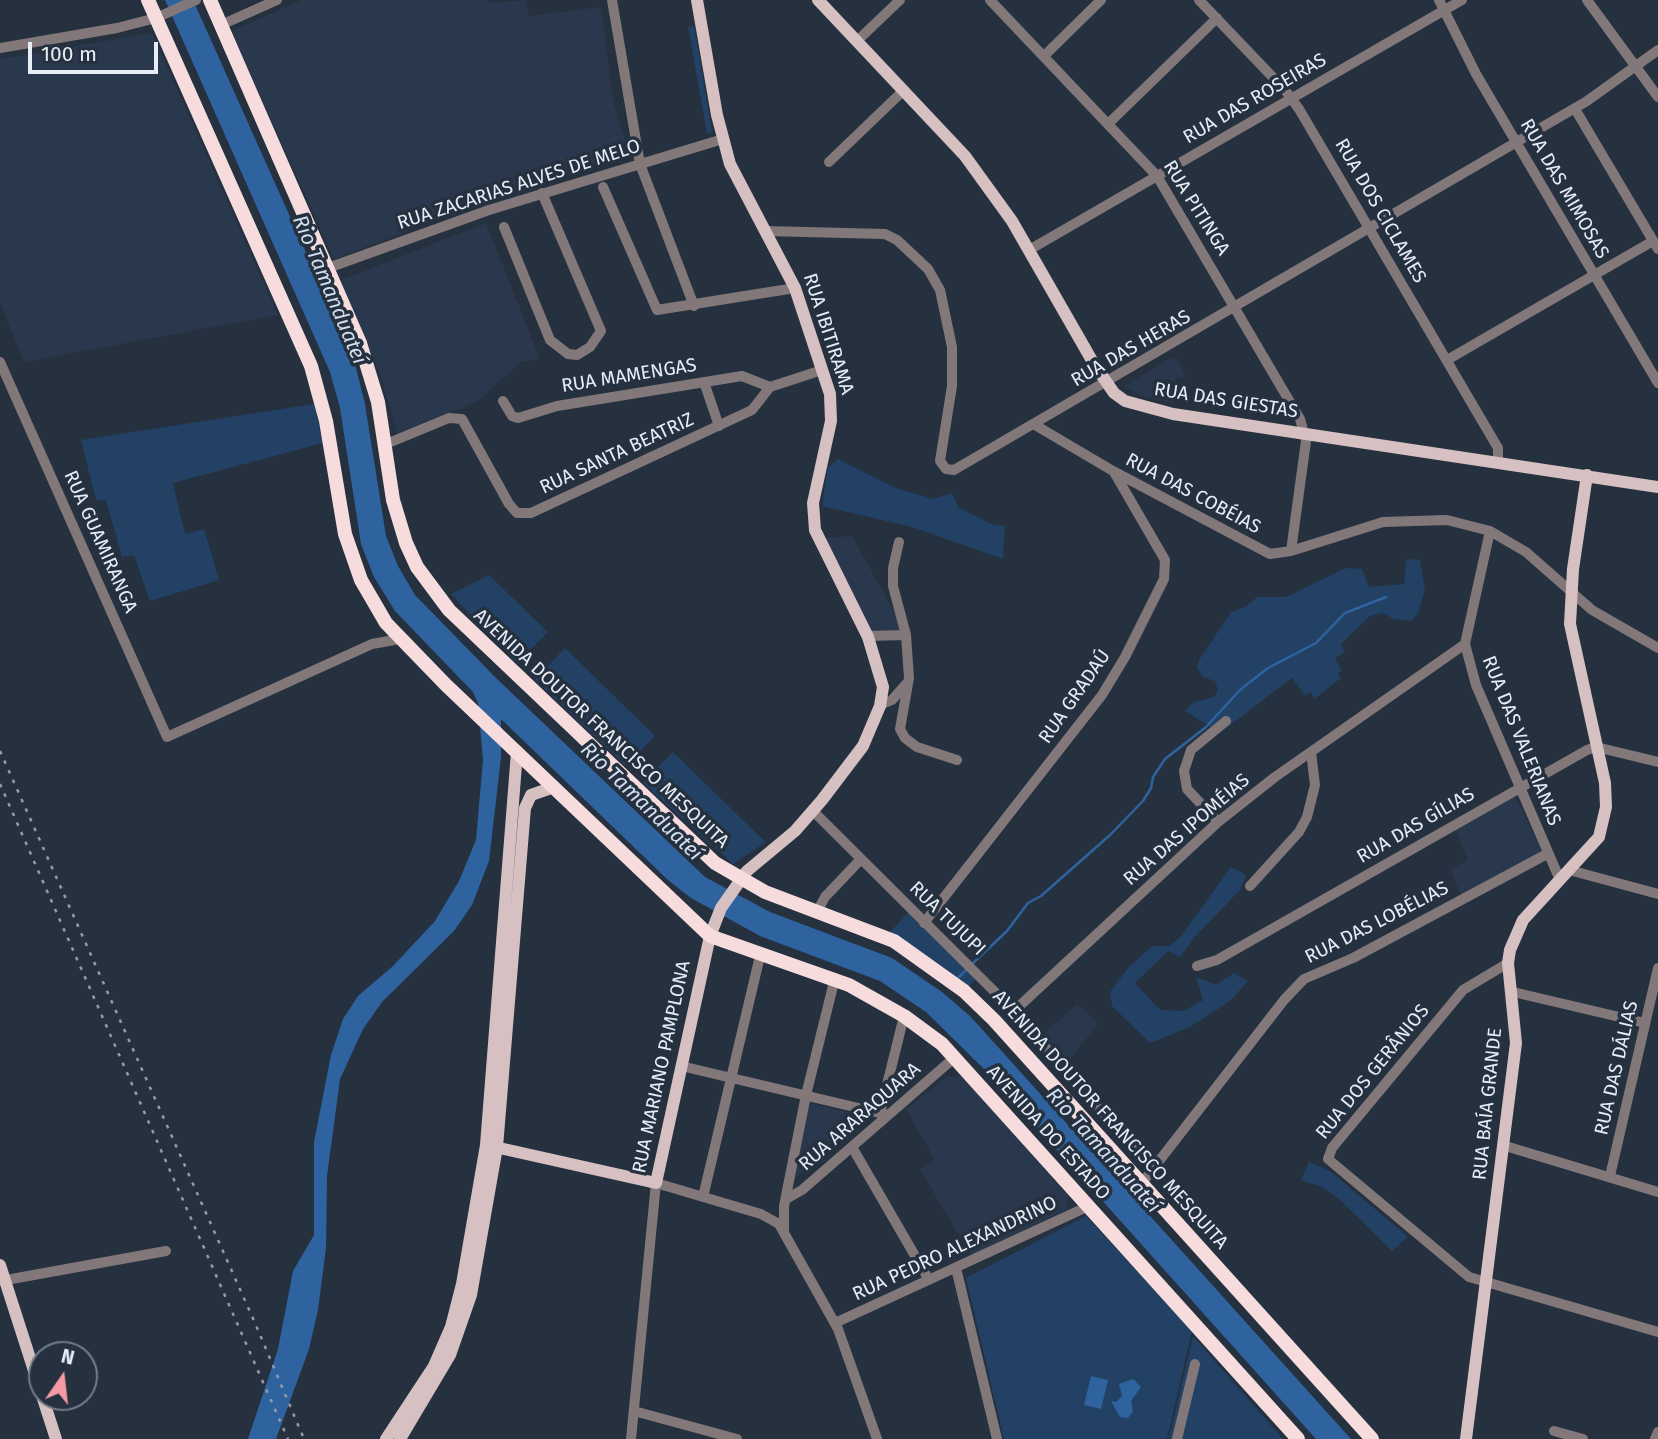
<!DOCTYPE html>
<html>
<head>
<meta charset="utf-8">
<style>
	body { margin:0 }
	#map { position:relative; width:1658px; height:1439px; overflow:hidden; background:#26313f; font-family:"Fira Sans",sans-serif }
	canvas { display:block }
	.north { position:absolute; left:28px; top:1341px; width:70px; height:70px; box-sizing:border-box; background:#26313f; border:2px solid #737c89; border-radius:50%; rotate:14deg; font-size:19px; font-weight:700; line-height:28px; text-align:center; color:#e6edf7 }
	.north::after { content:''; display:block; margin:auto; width:24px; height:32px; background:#f49aa2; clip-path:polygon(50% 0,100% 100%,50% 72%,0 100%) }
	.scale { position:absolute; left:28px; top:42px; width:130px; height:32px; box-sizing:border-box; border:4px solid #e6edf7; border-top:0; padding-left:9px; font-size:21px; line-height:24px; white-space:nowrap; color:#e6edf7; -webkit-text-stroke:5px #26313f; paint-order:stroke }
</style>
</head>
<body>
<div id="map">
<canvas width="1658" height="1439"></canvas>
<div class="north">N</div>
<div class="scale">100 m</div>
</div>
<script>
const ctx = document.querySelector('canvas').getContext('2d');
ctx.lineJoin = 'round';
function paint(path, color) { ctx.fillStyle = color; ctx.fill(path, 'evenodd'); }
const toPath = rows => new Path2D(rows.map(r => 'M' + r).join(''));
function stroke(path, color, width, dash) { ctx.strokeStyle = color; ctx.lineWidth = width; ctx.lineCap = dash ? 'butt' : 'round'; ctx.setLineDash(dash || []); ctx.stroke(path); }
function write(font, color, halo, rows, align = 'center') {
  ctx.font = font + ' "Fira Sans",sans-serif'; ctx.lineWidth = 7; ctx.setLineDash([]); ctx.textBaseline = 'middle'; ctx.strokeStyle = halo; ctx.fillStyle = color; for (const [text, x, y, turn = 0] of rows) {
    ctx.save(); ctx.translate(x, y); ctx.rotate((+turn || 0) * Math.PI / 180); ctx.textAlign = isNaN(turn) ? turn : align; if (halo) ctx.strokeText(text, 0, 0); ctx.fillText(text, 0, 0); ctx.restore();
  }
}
const built = toPath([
	[302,0,486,0,488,3,527,0,528,16,601,7,613,101,630,155,431,222,334,259,231,31],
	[152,33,278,315,24,362,0,302,0,59],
	[486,223,540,359,520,362,478,401,397,434,380,373,339,281],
	[1174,356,1187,377,1177,378,1173,403,1145,397,1123,387],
	[852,536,896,615,902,633,872,643,822,538],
	[1514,795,1542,851,1461,895,1450,870,1468,860,1456,831],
	[1077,1004,1098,1024,1068,1062,1044,1034],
	[948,1076,965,1077,1068,1196,1067,1210,971,1256,920,1169,935,1160,906,1109],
	[809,1103,872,1118,790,1182]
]);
const green = toPath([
	[694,26,712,132,707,134,688,27],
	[314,404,323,443,173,483,185,534,204,529,219,580,150,601,134,555,122,557,106,500,96,500,81,440],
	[838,459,896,488,933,499,952,493,958,507,993,525,1005,526,1003,559,912,527,822,506,828,467],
	[1406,559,1420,560,1425,589,1419,611,1412,621,1394,619,1383,613,1370,616,1341,644,1345,652,1335,658,1342,671,1338,673,1341,678,1314,699,1311,692,1306,696,1292,678,1220,733,1185,711,1194,702,1214,697,1218,690,1215,681,1203,677,1197,668,1199,660,1231,612,1245,607,1257,597,1286,597,1346,568,1362,569,1369,587,1404,584],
	[489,575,548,632,517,663,451,594],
	[565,648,655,736,626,766,535,680],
	[673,752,749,826,766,842,733,864,643,783],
	[1231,867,1246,875,1240,890,1194,938,1180,957,1168,951,1135,983,1160,1010,1184,1011,1203,1000,1196,977,1216,985,1234,973,1248,981,1230,1001,1190,1027,1150,1043,1112,1006,1110,992,1128,968,1152,946,1169,946,1181,936],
	[911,910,980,975,964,991,885,937],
	[1309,1162,1330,1171,1408,1237,1392,1251,1341,1201,1322,1187,1301,1180],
	[1086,1216,1192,1331,1167,1439,1004,1439,966,1278],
	[1193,1336,1283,1439,1169,1439]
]);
const water = toPath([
	[165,0,193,0,343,335,355,364,365,404,386,536,398,566,415,595,496,678,705,877,770,912,892,958,942,992,971,1017,1351,1439,1316,1439,986,1071,926,1012,880,981,760,936,691,898,668,880,501,719,501,757,489,861,472,905,454,931,382,1002,363,1029,340,1079,327,1176,326,1248,318,1310,309,1349,276,1439,248,1439,278,1349,293,1271,314,1235,314,1142,331,1055,343,1019,358,996,393,966,435,921,459,881,476,840,483,760,478,703,473,692,395,611,374,577,361,544,340,408,330,372],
	[1091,1376,1108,1380,1101,1409,1084,1405],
	[1133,1379,1141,1387,1131,1401,1133,1411,1128,1418,1120,1417,1111,1401,1116,1402,1122,1396,1119,1384]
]);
const stream = toPath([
	[972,964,1007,931,1028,903,1041,896,1110,835,1143,801,1151,788,1153,777,1165,759,1206,727,1241,689,1268,668,1316,643,1345,613,1386,597],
	[957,979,967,969]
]);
const minor = toPath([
	[612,0,640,164,694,306],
	[990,0,1157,176,1300,419,1306,441,1291,551],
	[1199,0,1285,90,1299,109,1498,448,1498,461],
	[1439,0,1476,74,1658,383],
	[1587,0,1658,97],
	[221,25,277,0],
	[857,41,900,0],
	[0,48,117,28,156,18,196,0],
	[1044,56,1101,0],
	[1575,109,1658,249],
	[1109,123,1217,18],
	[829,162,904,90],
	[603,187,657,310,795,288],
	[504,227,550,340,568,354,577,355,590,347,601,331,542,193],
	[765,231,885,234,897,240,928,269,940,290,952,347,952,386,940,461,946,469,954,470,1587,101,1658,50],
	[1029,250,1462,0],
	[328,268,489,210,723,139],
	[1447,360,1653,241],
	[0,362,167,737,372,644,400,639],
	[704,382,719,426],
	[503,401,512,416,518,418,557,406,742,376,770,387],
	[1035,425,1113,471,1270,554,1291,551,1383,522,1447,520,1490,531,1526,552,1592,610,1658,648],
	[386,444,449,418,462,419,509,504,517,513,531,513,752,410,770,387,822,370],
	[1490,531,1465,644,1476,685,1560,880],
	[899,542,893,568,893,586,906,635,909,678,900,729,905,738,917,747,957,760],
	[867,636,906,635],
	[880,705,892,700,906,684],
	[813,811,1014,1011,1136,1151],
	[1218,822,1187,789,1184,771,1191,750,1226,721],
	[1569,870,1658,894],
	[1250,886,1299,832,1307,817,1315,785,1311,752],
	[817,912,825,897,861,859],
	[924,923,1102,695,1125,657,1164,579,1165,560,1114,472],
	[1508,963,1463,990,1332,1148,1328,1159,1469,1277,1658,1332],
	[1197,966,1217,960,1587,750,1596,747,1658,762],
	[1513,992,1645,1023],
	[1014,1011,1218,822,1275,777,1465,644],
	[681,1066,888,1115],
	[880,1113,904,1016],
	[1502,1145,1658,1192],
	[852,1147,929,1280],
	[1610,1176,1658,968],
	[1142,1183,1284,1000,1304,979,1353,958,1547,854],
	[703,1197,760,956],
	[786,1199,802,1190,954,1058],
	[784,1231,784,1206,806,1095,835,978],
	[956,1268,997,1439],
	[6,1280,166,1251],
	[835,1323,1089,1206],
	[634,1411,737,1439],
	[1554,1431,1583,1439],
	[631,1439,656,1183,761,1214,779,1224,838,1329,877,1439],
	[1177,1439,1195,1364],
	[1655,1439,1658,1432]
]);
const major = toPath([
	[818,0,965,156,1012,221,1094,364,1114,393,1125,401,1173,414,1658,487],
	[486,1145,656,1183,710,936,721,908,747,871,795,831,822,800,863,746,880,706,883,687,868,637,815,530,813,503,831,421,830,394,795,288,730,164,717,115,697,0],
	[0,1265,56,1439],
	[386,1439,434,1366,451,1327,462,1284,486,1145,517,752],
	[400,1439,450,1355,471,1295,497,1147,525,808,531,795,554,787],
	[1466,1439,1516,1043,1508,963,1510,950,1523,920,1599,837,1606,807,1605,783,1570,624,1573,569,1587,475]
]);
const highway = toPath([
	[148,0,311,366,326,421,345,534,361,580,386,623,446,685,710,936,849,985,904,1016,942,1044,1298,1439],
	[210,0,360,343,378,402,393,500,406,543,417,567,449,610,715,863,765,892,894,941,964,991,994,1020,1372,1439]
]);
const rail = toPath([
	[0,751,255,1323,304,1439],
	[0,784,288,1439]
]);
const streetNames = [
	["RUA DAS ROSEIRAS",1255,99,-30],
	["RUA ZACARIAS ALVES DE MELO",519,185,-18],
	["RUA DAS MIMOSAS",1564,189,60],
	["RUA PITINGA",1196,208,58],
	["RUA DOS CICLAMES",1380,211,60],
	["RUA IBITIRAMA",828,334,72],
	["RUA DAS HERAS",1131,349,-30],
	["RUA MAMENGAS",629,376,-9],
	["RUA DAS GIESTAS",1226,401,9],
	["RUA SANTA BEATRIZ",617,454,-25],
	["RUA DAS COBÉIAS",1193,494,28],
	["RUA GUAMIRANGA",100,542,66],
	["RUA GRADAÚ",1075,697,-55],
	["AVENIDA DOUTOR FRANCISCO MESQUITA",601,729,43],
	["RUA DAS VALERIANAS",1521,741,68],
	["RUA DAS GÍLIAS",1416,826,-30],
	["RUA DAS IPOMÉIAS",1187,830,-41],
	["RUA TUJUPI",947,919,44],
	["RUA DAS LOBÉLIAS",1377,923,-27],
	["RUA MARIANO PAMPLONA",662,1067,-78],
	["RUA DAS DÁLIAS",1617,1068,-77],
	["RUA DOS GERÂNIOS",1373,1072,-51],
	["RUA BAÍA GRANDE",1488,1104,-84],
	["RUA ARARAQUARA",860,1117,-41],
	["AVENIDA DOUTOR FRANCISCO MESQUITA",1110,1120,48],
	["AVENIDA DO ESTADO",1048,1133,48],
	["RUA PEDRO ALEXANDRINO",955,1249,-25]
];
const waterNames = [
	["Rio Tamanduateí",329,290,67],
	["Rio Tamanduateí",641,802,44],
	["Rio Tamanduateí",1103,1151,48]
];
paint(built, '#29384c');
paint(green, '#224164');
paint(water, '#2e63a0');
stroke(stream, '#2e63a0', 2.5);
stroke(minor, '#837879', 10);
stroke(major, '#d6c0c1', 12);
stroke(highway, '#f7dcdd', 14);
stroke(rail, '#949ca8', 2.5, [3.5, 7]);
write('19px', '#e6edf7', '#26313f', streetNames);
write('italic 21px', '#d1dff1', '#26313f', waterNames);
</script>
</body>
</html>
